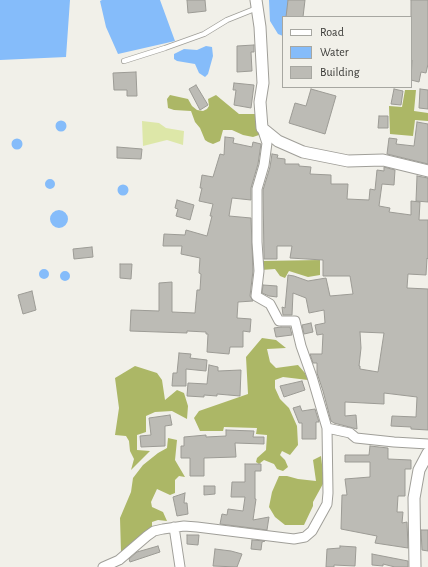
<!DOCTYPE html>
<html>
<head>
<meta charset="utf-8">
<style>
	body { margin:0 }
	#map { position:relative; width:428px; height:567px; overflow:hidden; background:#f1f0e9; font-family:"Alegreya Sans",sans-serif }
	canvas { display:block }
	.legend { position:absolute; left:282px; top:16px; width:130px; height:72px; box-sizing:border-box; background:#f1f0e9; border:1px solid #a7a7a1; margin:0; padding:5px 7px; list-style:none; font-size:12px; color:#393936 }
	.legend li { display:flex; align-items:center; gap:8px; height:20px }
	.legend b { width:20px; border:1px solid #a7a7a1 }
</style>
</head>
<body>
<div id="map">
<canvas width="428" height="567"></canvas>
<ul class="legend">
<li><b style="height:5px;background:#fff"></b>Road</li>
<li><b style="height:11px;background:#85bcfa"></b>Water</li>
<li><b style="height:11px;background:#bcbbb5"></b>Building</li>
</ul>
</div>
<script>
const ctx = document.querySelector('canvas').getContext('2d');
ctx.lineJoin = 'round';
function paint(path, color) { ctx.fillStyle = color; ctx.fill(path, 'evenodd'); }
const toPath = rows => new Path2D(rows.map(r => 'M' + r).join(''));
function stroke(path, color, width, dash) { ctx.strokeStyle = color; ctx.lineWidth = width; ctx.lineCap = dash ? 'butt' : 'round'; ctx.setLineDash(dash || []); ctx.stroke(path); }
const green = toPath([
	[142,121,159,123,166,128,184,131,183,145,167,140,143,146]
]);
const forest = toPath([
	[405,90,416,90,414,111,428,113,428,121,415,120,413,136,390,134,389,106,402,107],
	[170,95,188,99,192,106,197,110,203,111,207,109,209,106,208,99,216,95,239,114,255,114,258,116,259,135,253,137,243,135,232,130,223,130,220,141,213,144,208,142,205,140,200,128,195,122,191,111,174,110,168,108,167,99],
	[320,260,320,275,308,277,289,271,285,278,280,276,275,269,261,270,261,261],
	[262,338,276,340,286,348,267,349,270,362,276,368,298,365,305,373,308,380,283,377,275,380,275,388,280,399,289,408,297,426,298,445,290,455,282,451,280,455,285,460,288,467,283,471,277,469,274,464,264,460,259,464,256,462,257,458,266,450,267,435,256,434,257,428,224,427,223,431,200,431,194,418,199,411,248,394,246,357],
	[135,366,157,373,162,380,165,400,177,390,184,393,188,406,187,419,172,411,155,412,146,416,146,432,137,435,137,450,150,451,131,470,134,459,130,451,129,441,126,436,115,435,119,408,115,378],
	[168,438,177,440,175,460,185,477,179,476,175,480,175,493,170,495,157,489,151,502,152,507,163,512,167,521,158,520,152,522,152,528,121,552,120,518,131,492,133,478,143,465,158,453,167,448],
	[321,456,324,482,313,502,313,506,304,525,285,525,275,517,269,507,272,492,279,476,287,476,298,479,316,481,313,460]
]);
const water = toPath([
	[0,0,70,0,66,57,0,60],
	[102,0,160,0,175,41,118,54,106,27,100,1],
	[269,0,289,0,290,17,283,17,283,36,278,34,270,21],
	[206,46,212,47,213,56,208,74,205,77,199,73,195,64,177,61,174,59,174,54,184,49,197,50],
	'55.5 126a5.5 5.5 0 1 1 11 0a5.5 5.5 0 1 1-11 0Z',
	'11.5 144a5.5 5.5 0 1 1 11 0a5.5 5.5 0 1 1-11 0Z',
	'45 184a5 5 0 1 1 10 0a5 5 0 1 1-10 0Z',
	'117.5 190a5.5 5.5 0 1 1 11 0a5.5 5.5 0 1 1-11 0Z',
	'50 219a9 9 0 1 1 18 0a9 9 0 1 1-18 0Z',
	'39 274a5 5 0 1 1 10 0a5 5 0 1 1-10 0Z',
	'60 276a5 5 0 1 1 10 0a5 5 0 1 1-10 0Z'
]);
const building = toPath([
	[187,0,205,0,206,11,188,13,187,0],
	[288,0,305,0,303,17,286,17,288,0],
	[411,0,428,0,428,64,426,73,421,72,419,82,411,80,412,60,411,60,411,0],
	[254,45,254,52,251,52,252,71,237,72,237,46,254,45],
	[136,72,137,96,127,96,127,90,114,90,113,73,136,72],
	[234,83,254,85,251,108,234,105,236,90,233,90,234,83],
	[196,85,208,105,200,110,189,89,196,85],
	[311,89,336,96,325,134,289,123,295,103,306,106,311,89],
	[394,89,403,91,401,105,391,104,394,89],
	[420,89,428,90,428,109,419,108,420,89],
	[379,116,388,116,388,128,378,128,379,116],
	[417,122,428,124,428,164,387,154,389,138,397,139,396,144,414,146,417,122],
	[225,137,234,138,233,143,252,147,253,142,261,144,258,164,251,188,251,200,232,198,229,216,251,218,253,271,250,296,253,301,238,302,237,318,251,319,250,332,243,331,243,347,230,347,229,354,207,352,208,334,206,334,206,332,187,331,187,333,130,331,131,310,159,311,159,283,172,282,172,312,195,313,197,290,200,290,201,274,199,273,200,258,181,254,182,246,163,246,164,234,185,235,186,230,207,236,212,216,210,216,213,204,199,201,202,188,200,188,202,175,213,177,220,154,224,155,225,137],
	[117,147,142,149,141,159,117,158,117,147],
	[272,154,278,155,277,158,285,159,285,164,299,164,299,166,311,167,310,174,331,175,331,184,348,184,347,199,369,200,370,189,375,190,377,170,384,171,384,167,395,170,394,185,382,184,379,206,390,208,389,212,411,215,411,201,420,202,419,220,428,220,428,259,427,258,426,275,408,274,407,288,428,289,428,430,411,429,411,427,391,426,392,416,416,417,417,397,384,393,384,404,345,402,345,416,356,415,357,429,334,423,331,421,323,391,317,373,317,363,313,363,310,354,322,354,323,334,317,335,315,325,325,323,324,310,309,313,306,298,293,293,292,315,283,315,282,307,285,308,288,275,294,276,308,281,326,278,330,296,353,294,350,276,323,276,323,260,290,258,292,246,277,246,277,259,264,259,263,190,270,167,272,154],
	[360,332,384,333,378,372,360,369,360,366,359,366,361,348,360,332],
	[417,176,428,178,428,202,416,201,417,176],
	[177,200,194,205,190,220,176,216,178,209,175,208,177,200],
	[92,247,93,257,74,259,73,249,92,247],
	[120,264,132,264,131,279,120,278,120,264],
	[263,285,277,286,277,297,269,296,262,293,263,285],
	[32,291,36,310,23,314,18,295,32,291],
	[311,323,313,332,304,334,302,325,311,323],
	[281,327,290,327,292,335,276,337,274,328,281,327],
	[179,353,191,354,190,358,207,360,206,371,186,369,186,386,172,386,173,373,177,373,179,353],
	[209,365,218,367,218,371,241,370,240,396,217,394,217,396,204,395,204,397,187,396,188,383,207,384,209,365],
	[302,381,305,390,284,397,280,386,302,381],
	[300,406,302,411,315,409,319,422,316,422,316,439,302,439,302,423,299,423,293,408,300,406],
	[170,415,172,425,165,426,165,446,141,447,140,436,151,435,149,418,170,415],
	[226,430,254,431,253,437,264,437,264,444,235,443,236,457,204,458,204,476,190,476,190,458,181,458,181,446,184,446,184,437,206,435,206,437,226,436,226,430],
	[370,446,388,448,388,459,411,460,411,469,405,469,405,496,398,496,397,512,403,512,402,523,407,522,408,548,375,543,377,536,341,529,342,495,347,495,345,479,370,477,370,462,345,462,345,455,369,455,370,446],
	[245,464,261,464,261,471,255,471,255,499,256,499,253,520,269,517,267,530,220,524,222,514,227,515,228,509,243,511,245,497,231,497,232,482,245,482,245,464],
	[204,486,215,486,215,494,204,495,204,486],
	[185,493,184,503,187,503,188,514,177,516,173,497,185,493],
	[421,530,428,530,428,551,422,550,421,530],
	[187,535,199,535,198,545,187,544,187,535],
	[252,540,265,541,262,542,261,550,251,549,252,540],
	[158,546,160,552,130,562,129,559,137,552,158,546],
	[340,546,356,547,355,566,334,565,334,567,326,567,327,549,340,548,340,546],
	[215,549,231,551,242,554,237,567,213,566,215,549],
	[372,554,408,561,408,567,395,567,383,564,383,566,372,565,372,554]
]);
const service = toPath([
	[124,61,165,48,204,34,227,20,257,8]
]);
const minor = toPath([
	[262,128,267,143,264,165,257,189,257,242,259,271,256,296,270,304,279,321,295,321,301,346,312,377,327,428,350,433,356,438,394,442,428,444],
	[174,527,180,567],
	[103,567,119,560,147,536,154,531,163,529,184,526,197,527,294,539,305,537,312,531,327,504,328,493,327,428]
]);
const tertiary = toPath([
	[256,0,260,27,263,83,260,102,262,128,278,141,303,152,348,161,383,160,428,171],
	[415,567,414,498,419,470,428,453]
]);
paint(green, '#dde7a8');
paint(forest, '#acb766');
paint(water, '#85bcfa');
paint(building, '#bcbbb5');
stroke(building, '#9c9b95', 1);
stroke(service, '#a09f99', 6);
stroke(minor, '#a09f99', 11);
stroke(tertiary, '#a09f99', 13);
stroke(service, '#fff', 4.5);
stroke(minor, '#fff', 9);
stroke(tertiary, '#fff', 11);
</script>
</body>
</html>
